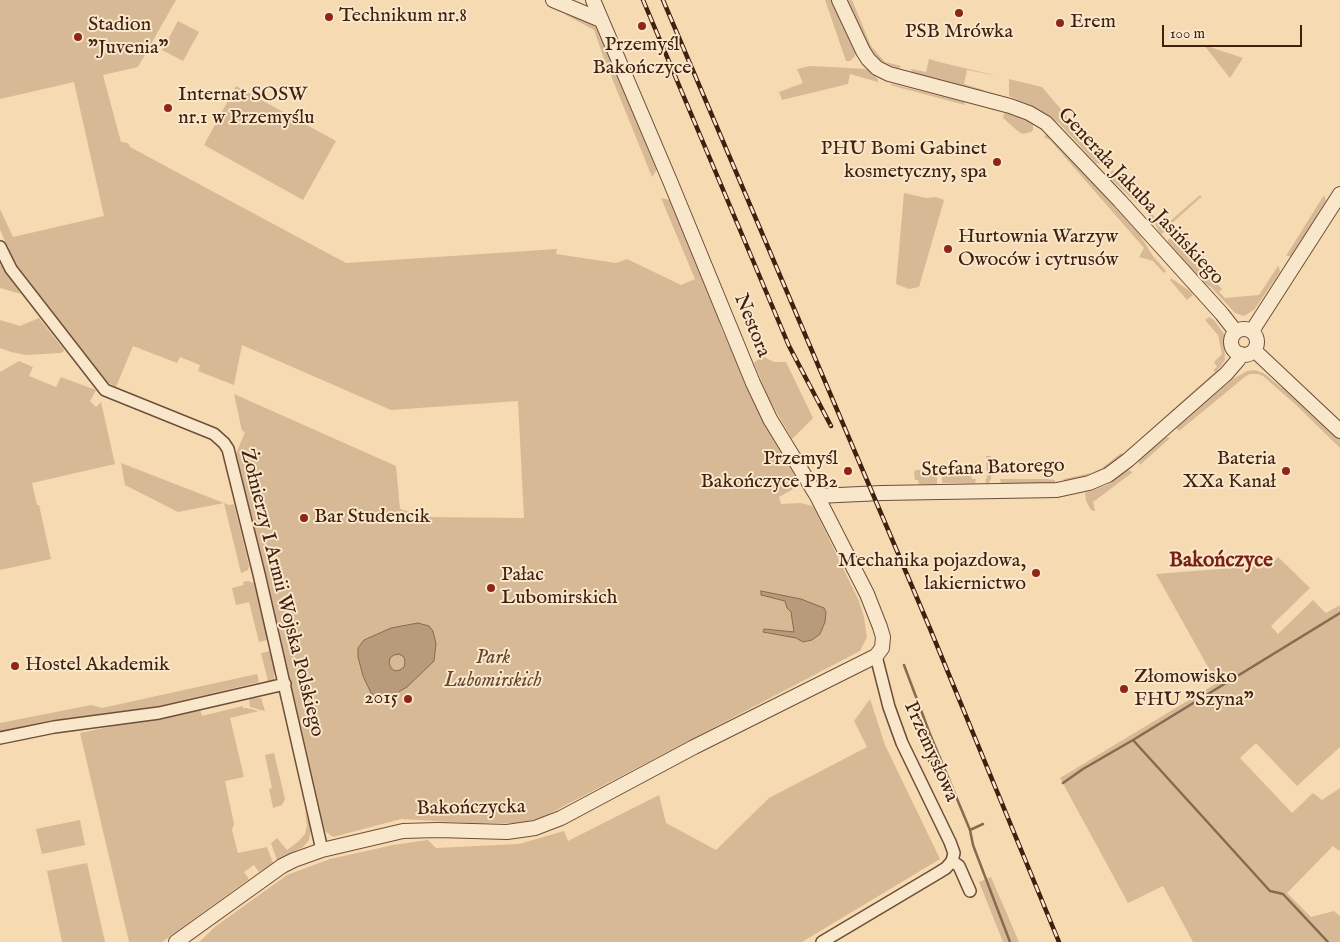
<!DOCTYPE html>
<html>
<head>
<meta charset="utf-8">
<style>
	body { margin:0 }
	#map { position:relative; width:1340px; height:942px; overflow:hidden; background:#f6dab1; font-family:"IM FELL English",serif }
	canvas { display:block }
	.scale { position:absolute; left:1162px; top:25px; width:140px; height:22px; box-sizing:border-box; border:2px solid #40200f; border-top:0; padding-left:6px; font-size:15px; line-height:18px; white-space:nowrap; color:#40200f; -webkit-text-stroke:4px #f9e7cc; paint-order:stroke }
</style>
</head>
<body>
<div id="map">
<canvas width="1340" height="942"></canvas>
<div class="scale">100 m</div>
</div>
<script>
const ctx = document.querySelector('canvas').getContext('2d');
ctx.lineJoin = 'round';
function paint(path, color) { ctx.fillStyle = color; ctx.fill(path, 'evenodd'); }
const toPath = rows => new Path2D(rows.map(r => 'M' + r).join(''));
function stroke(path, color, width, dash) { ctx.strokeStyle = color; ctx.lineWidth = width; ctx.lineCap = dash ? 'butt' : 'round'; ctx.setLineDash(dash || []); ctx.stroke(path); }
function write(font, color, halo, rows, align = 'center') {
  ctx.font = font + ' "IM FELL English",serif'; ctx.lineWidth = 4; ctx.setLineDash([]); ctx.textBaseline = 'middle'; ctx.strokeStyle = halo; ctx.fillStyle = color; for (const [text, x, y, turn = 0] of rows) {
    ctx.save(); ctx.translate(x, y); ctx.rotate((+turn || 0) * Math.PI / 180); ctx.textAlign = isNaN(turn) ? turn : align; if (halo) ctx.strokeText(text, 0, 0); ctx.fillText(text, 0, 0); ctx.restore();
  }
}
const green = toPath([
	[0,0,176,0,138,67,103,75,121,142,128,143,130,147,346,263,557,249,556,254,616,263,627,259,681,285,695,279,661,198,670,200,716,310,721,328,763,420,797,479,798,485,797,487,779,497,781,504,801,503,813,506,859,601,864,617,867,637,860,651,543,817,521,823,468,823,401,819,333,837,325,831,263,561,236,454,245,432,242,431,234,394,396,466,400,509,428,517,524,518,518,401,391,410,242,345,234,385,198,371,200,365,180,357,177,363,133,346,116,387,107,382,12,259,0,229,0,209,13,237,104,216,74,82,0,99],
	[825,0,834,0,855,50,855,56,850,61,846,61],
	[847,0,852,0,871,46,885,62,901,66,899,69,879,60,870,49],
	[564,14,590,21,597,27,658,168,652,177,603,56,594,30],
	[178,21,199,32,183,61,162,50],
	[1204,45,1243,58,1230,78,1222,68],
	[929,59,943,63,998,76,967,70,964,84,984,90,983,91,912,73,911,69,926,72],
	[810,66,867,69,878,79,878,82,850,74,848,84,782,100,779,92,803,83,797,69],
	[1009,79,1042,87,1105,161,1100,164,1096,163,1059,123,1038,109,1009,96],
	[892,84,964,102,965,105,890,85],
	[236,86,336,141,303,200,204,145],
	[1008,112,1033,123,1033,130,1031,132,1023,134,1019,132,1003,118,1004,114],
	[1047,133,1139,234,1153,256,1166,271,1164,273,1153,261,1139,257,1144,248,1050,140,1044,137],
	[1113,170,1143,204,1140,206,1109,177,1108,175],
	[904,193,926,198,936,197,944,200,919,287,909,289,896,284],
	[1200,195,1202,198,1200,198,1170,225,1168,223],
	[1324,195,1326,201,1291,256,1286,256],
	[1147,208,1166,230,1162,234,1160,233,1151,217,1144,210],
	[1180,229,1204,257,1198,262,1222,289,1219,292,1225,298,1259,295,1278,266,1279,267,1280,272,1254,310,1244,316,1235,313,1211,287,1204,283,1168,242,1168,240],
	[0,265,1,265,21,294,0,288],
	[1171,278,1191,292,1193,295,1187,300,1170,280],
	[1209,317,1214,320,1224,334,1225,360,1216,373,1146,433,1215,372,1213,370,1217,367,1214,362,1222,354,1218,335,1205,320],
	[39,318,64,350,63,352,60,353,26,355,11,352,0,348,0,320,20,326],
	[762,356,774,362,786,362,813,418,792,439,769,399,754,363],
	[19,361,33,367,29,376,56,387,61,377,96,390,90,401,96,407,101,402,115,464,32,483,37,505,39,505,51,559,0,570,0,372],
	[1255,370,1265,374,1282,388,1284,386,1304,405,1340,438,1340,448,1295,404,1263,376,1258,374,1250,374,1246,376,1179,431,1176,428,1233,379,1247,371],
	[1166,437,1170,438,1140,465,1138,461],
	[1121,453,1122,455,1102,470,1076,479,1064,481,1063,479,1091,473,1102,468],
	[986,456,991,456,991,479,989,483,986,483,985,479,987,479],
	[121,463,229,505,234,504,249,566,248,570,241,573,224,503,178,512,125,485],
	[916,470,937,470,937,484,919,484,918,480,915,480,914,472],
	[1128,470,1133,472,1093,502,1095,511,1091,510,1086,501,1085,493,1107,485],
	[942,475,971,475,972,479,976,479,975,483,942,483],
	[1000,479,1047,479,1055,480,1055,483,1001,483],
	[1278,557,1310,588,1271,626,1278,634,1313,600,1326,613,1340,605,1340,747,1297,786,1256,743,1240,758,1292,813,1313,793,1322,800,1340,788,1340,849,1339,851,1333,846,1287,893,1311,917,1334,911,1340,916,1340,942,1193,942,1163,886,1128,903,1060,778,1217,683,1156,574,1271,565],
	[248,581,254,583,268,640,259,642,249,602,236,605,232,588,244,585,243,582],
	[270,651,274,666,274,680,268,681,261,653],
	[257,674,259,682,121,715,0,733,0,723,91,705,102,708],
	[249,698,261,698,265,711,250,707],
	[870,699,885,745,940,859,802,942,199,942,216,926,287,875,330,859,393,845,428,840,436,848,519,844,564,831,568,841,659,795,666,823,716,850,769,798,867,747,854,721],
	[243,706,243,708,247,708,259,711,230,718,244,777,225,781,234,824,232,830,238,853,267,847,273,863,259,872,254,865,244,872,249,879,162,942,129,942,80,733,200,708,202,716],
	[274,753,285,799,282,805,273,808,269,789,272,788,265,755],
	[305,811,311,829,309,840,303,847,277,860,271,843,277,838,287,850,299,841,305,834,307,826],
	[80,820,85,845,42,854,36,829],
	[87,863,105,942,62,942,47,871],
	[991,877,1019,942,1003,942,979,882]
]);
const water = toPath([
	[761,591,801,599,824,608,826,612,825,622,820,634,812,640,803,642,796,638,763,632,764,629,794,632,791,612,787,608,785,601,761,595,761,591],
	[418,623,429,626,433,631,436,644,434,661,407,687,395,694,384,698,376,697,371,693,363,676,358,657,358,648,364,640,391,628,418,623],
	[399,654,404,657,405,662,404,667,400,670,395,671,391,668,389,663,390,658,394,655,399,654]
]);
const stream = toPath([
	[904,665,930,734,970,830],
	[1133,740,1270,891,1283,894,1328,942],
	[929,761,940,757],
	[1063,783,1083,769,1133,740,1340,613],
	[983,824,970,830,973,845,1010,942]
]);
const minor = toPath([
	[0,247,11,269,105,390,214,434,224,443,228,449,259,574,322,850],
	[876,656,889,707,902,743,950,842,954,853,952,861,959,866,970,891],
	[0,738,54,727,159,713,285,684],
	[822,942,938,873,946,868,952,861]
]);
const tertiary = toPath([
	[553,0,601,20],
	[839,0,863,51,868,59,877,68,889,74,1010,106,1029,113,1046,123,1120,201,1222,314,1236,332],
	'1231 342a13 13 0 1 1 26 0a13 13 0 1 1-26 0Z',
	[1252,331,1340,194],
	[1254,350,1340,431],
	[817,496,882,493,1057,490,1089,483,1108,475,1128,460,1226,374,1238,360,1241,354],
	[176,942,282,866,294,860,322,850,403,831,438,830,507,832,535,828,561,818,694,747,876,656,882,648,883,637,880,627,867,594,817,496,770,419,753,383,670,181,593,0]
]);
const rail = toPath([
	[643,0,789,346,831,426],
	[663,0,931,631,1059,942]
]);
const markers = [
	[959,13,5,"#8f2418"],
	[329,17,5,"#8f2418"],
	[1060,23,5,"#8f2418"],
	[642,26,5,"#8f2418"],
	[78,37,5,"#8f2418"],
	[168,108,5,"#8f2418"],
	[997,162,5,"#8f2418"],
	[948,249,5,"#8f2418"],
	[848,471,5,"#8f2418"],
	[1286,471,5,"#8f2418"],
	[304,518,5,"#8f2418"],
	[1036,573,5,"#8f2418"],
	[491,588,5,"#8f2418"],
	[15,666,5,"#8f2418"],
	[1124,689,5,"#8f2418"],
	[408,699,5,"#8f2418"]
];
const poiNames = [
	["Technikum nr.8",339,17],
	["Erem",1070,23],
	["Stadion",88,26],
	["\"Juvenia\"",88,49],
	["PSB Mrówka",959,33,"center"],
	["Przemyśl",642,46,"center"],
	["Bakończyce",642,69,"center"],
	["Internat SOSW",178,96],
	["nr.1 w Przemyślu",178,119],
	["PHU Bomi Gabinet",987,150,"right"],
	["kosmetyczny, spa",987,173,"right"],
	["Hurtownia Warzyw",958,238],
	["Owoców i cytrusów",958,261],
	["Przemyśl",838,460,"right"],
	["Bakończyce PB2",838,483,"right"],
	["Bateria",1276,460,"right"],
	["XXa Kanał",1276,483,"right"],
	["Bar Studencik",314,518],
	["Mechanika pojazdowa,",1026,562,"right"],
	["lakiernictwo",1026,585,"right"],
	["Pałac",501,576],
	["Lubomirskich",501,599],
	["Hostel Akademik",25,666],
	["Złomowisko",1134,678],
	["FHU \"Szyna\"",1134,701],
	["2015",398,699,"right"]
];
const streetNames = [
	["Generała Jakuba Jasińskiego",1140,197,47],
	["Nestora",751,326,68],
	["Stefana Batorego",993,469,-2],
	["Żołnierzy I Armii Wojska Polskiego",281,593,76],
	["Przemysłowa",930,752,66],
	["Bakończycka",471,809,-1]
];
const parkNames = [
	["Park",493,659],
	["Lubomirskich",493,682]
];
const neighbourhoodNames = [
	["Bakończyce",1221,562]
];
paint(green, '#d7ba95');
paint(water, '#b89b7a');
stroke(water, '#886a4f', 1);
stroke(stream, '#886a4f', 2.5);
stroke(minor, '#6e4e38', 14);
stroke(tertiary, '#6e4e38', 16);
stroke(minor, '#f9e7cc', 11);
stroke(tertiary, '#f9e7cc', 14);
stroke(rail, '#40200f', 4.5);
stroke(rail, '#f9e7cc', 2.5, [8]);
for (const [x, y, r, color] of markers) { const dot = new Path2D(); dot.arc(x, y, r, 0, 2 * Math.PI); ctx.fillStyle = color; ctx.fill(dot); stroke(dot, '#f9e7cc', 2); }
write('20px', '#40200f', '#f9e7cc', poiNames, 'left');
write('20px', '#40200f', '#f9e7cc', streetNames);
write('italic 20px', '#664630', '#f9e7cc', parkNames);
write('bold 21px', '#7a1f14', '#f9e7cc', neighbourhoodNames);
</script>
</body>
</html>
